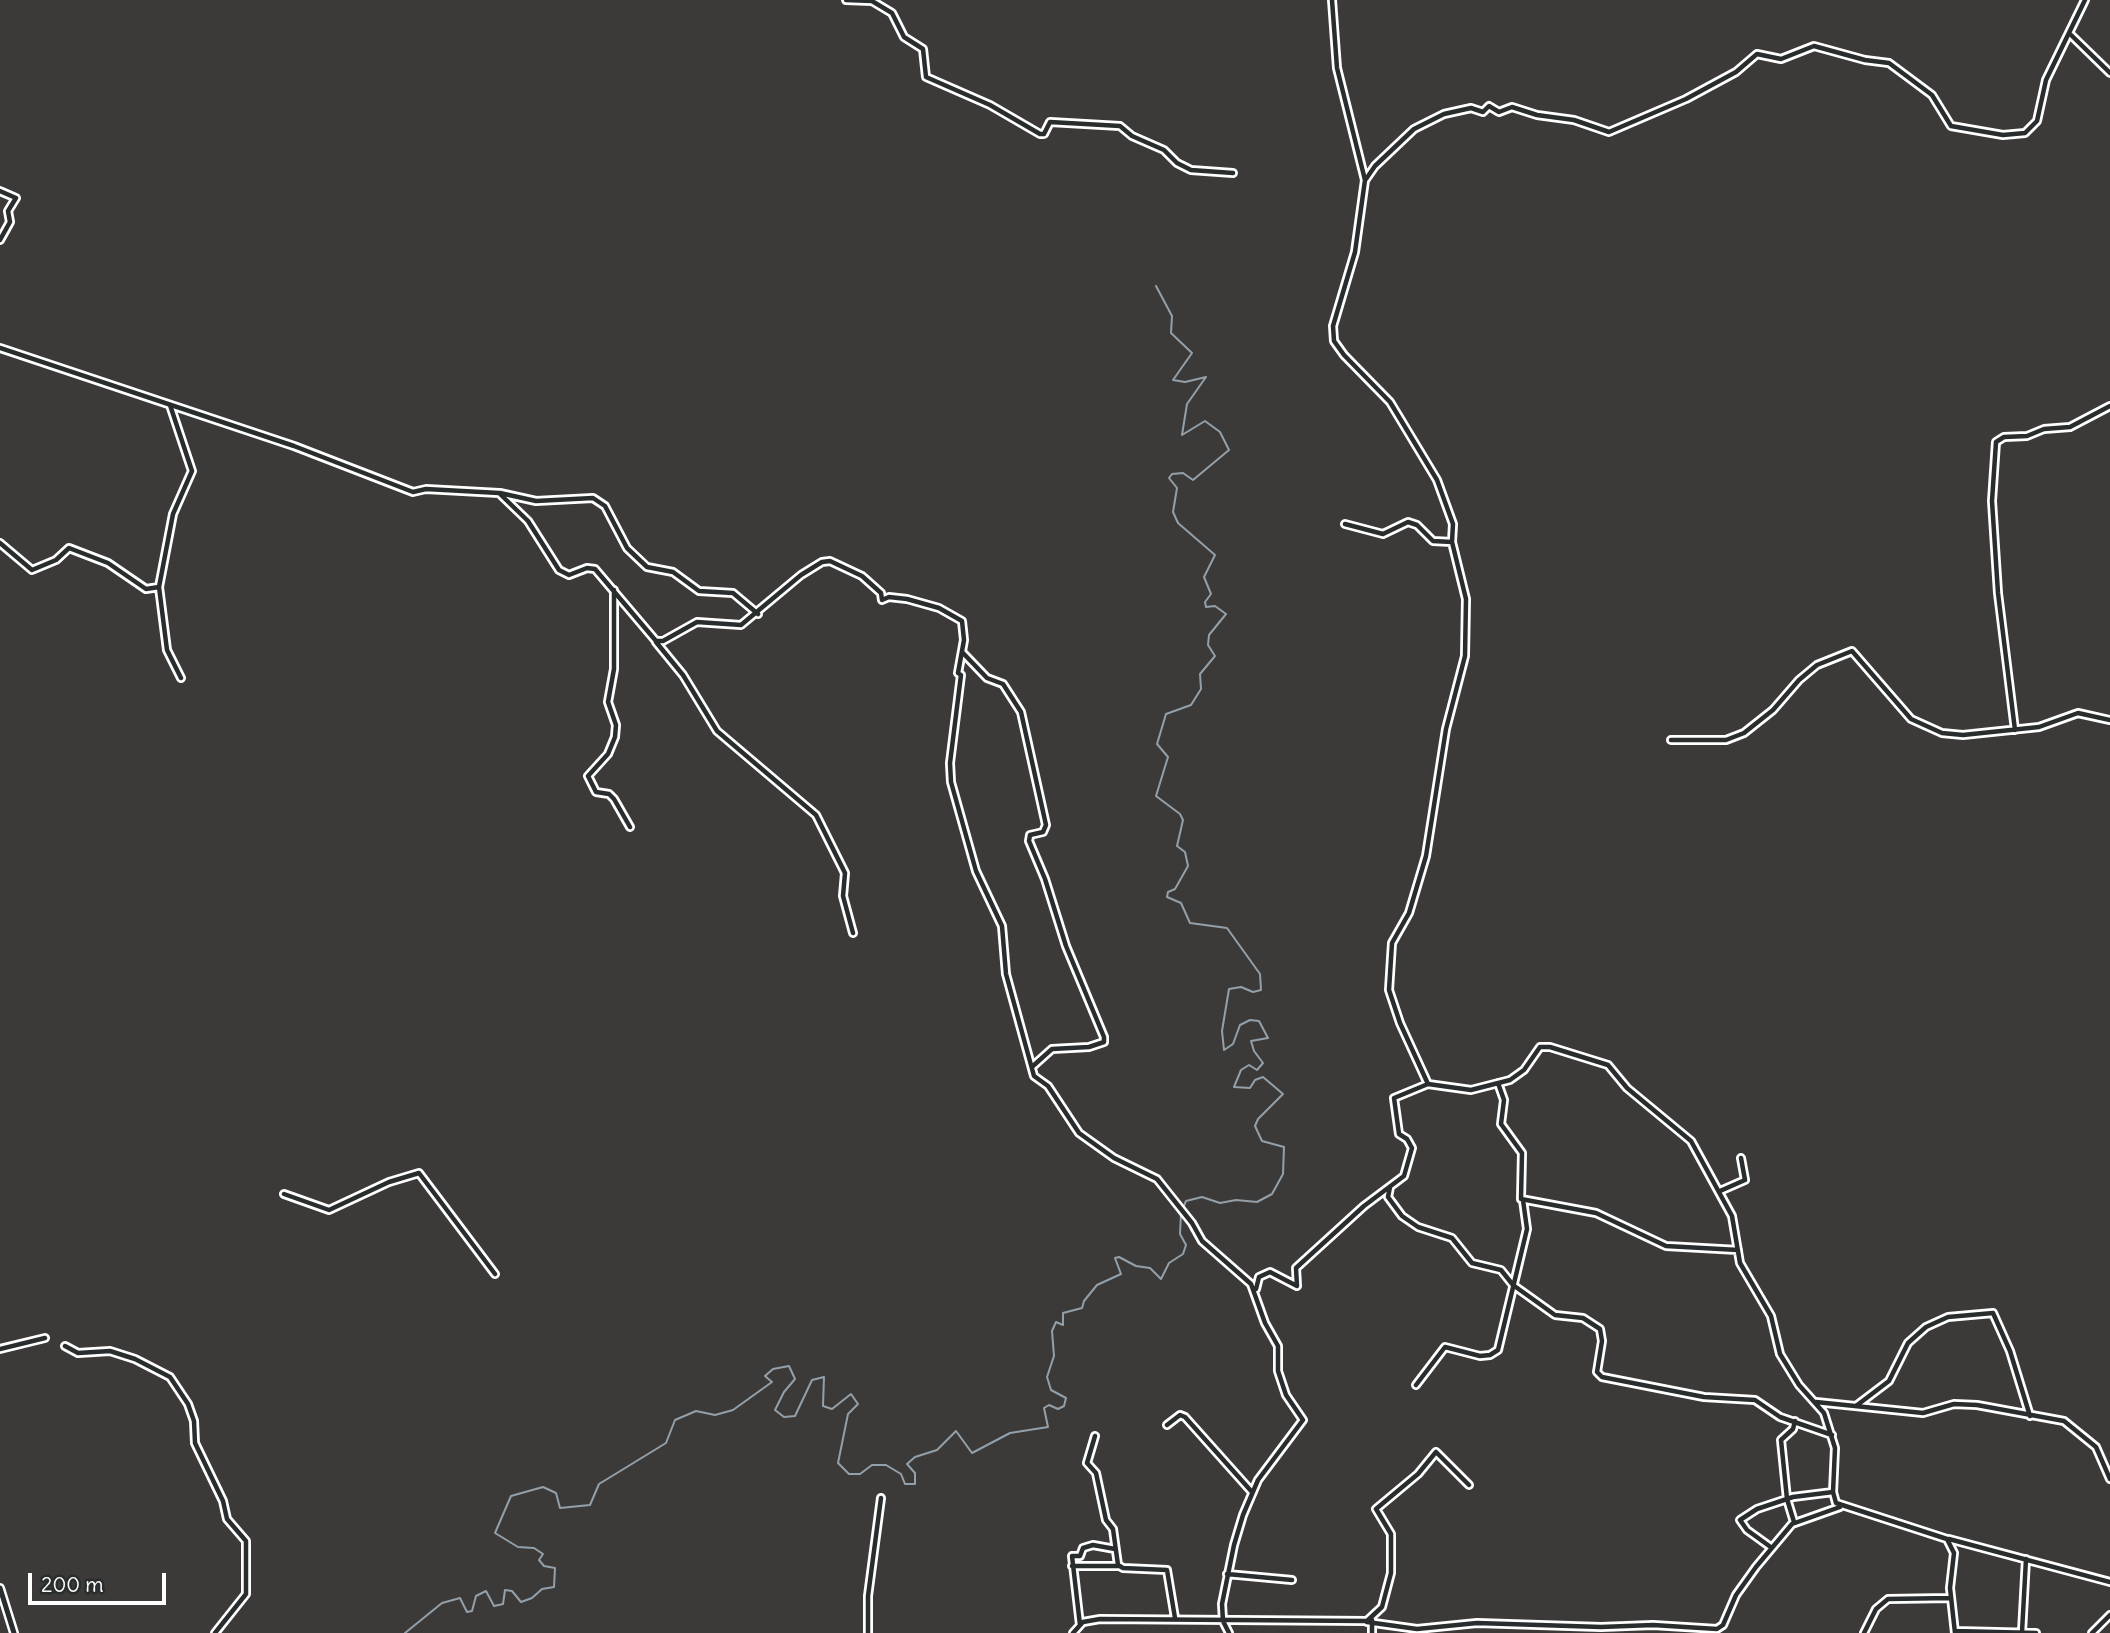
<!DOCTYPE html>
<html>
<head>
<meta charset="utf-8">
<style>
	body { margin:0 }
	#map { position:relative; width:2110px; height:1633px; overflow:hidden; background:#3c3a38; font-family:Delius,sans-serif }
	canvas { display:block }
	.scale { position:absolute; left:28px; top:1573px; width:138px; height:32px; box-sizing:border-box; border:4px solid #fff; border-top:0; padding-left:9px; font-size:21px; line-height:24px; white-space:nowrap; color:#fff; -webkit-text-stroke:5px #2a2d2e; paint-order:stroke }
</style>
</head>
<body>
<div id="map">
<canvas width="2110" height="1633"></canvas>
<div class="scale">200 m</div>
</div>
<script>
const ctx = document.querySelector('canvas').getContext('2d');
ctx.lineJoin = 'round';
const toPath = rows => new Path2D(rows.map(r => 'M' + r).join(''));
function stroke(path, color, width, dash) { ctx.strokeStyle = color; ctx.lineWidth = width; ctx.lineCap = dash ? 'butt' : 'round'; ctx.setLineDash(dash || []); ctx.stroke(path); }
const stream = toPath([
	[1156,286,1172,316,1171,333,1192,353,1173,380,1185,382,1206,377,1187,404,1182,435,1205,421,1220,432,1229,450,1193,480,1183,473,1172,474,1169,478,1177,488,1173,512,1178,523,1215,555,1204,577,1211,594,1205,602,1206,607,1215,606,1226,614,1209,635,1208,645,1215,656,1200,674,1201,689,1191,705,1166,714,1157,744,1168,757,1156,796,1180,814,1183,820,1177,846,1185,852,1188,866,1175,889,1168,892,1167,897,1181,903,1190,923,1227,928,1260,974,1261,990,1253,992,1241,987,1229,989,1222,1031,1224,1050,1233,1044,1240,1025,1250,1020,1259,1021,1268,1038,1251,1041,1254,1051,1263,1063,1257,1070,1249,1065,1241,1070,1234,1087,1250,1088,1255,1080,1263,1077,1283,1094,1258,1119,1255,1126,1262,1141,1284,1147,1283,1174,1272,1194,1257,1202,1236,1200,1220,1203,1202,1197,1186,1201,1183,1208],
	[405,1633,442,1603,460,1598,467,1612,472,1611,476,1596,486,1591,494,1606,503,1604,505,1590,512,1591,521,1602,532,1598,542,1589,554,1587,555,1568,544,1566,539,1560,543,1554,534,1548,518,1547,495,1533,511,1496,543,1487,556,1493,560,1508,590,1505,599,1484,666,1443,675,1420,696,1411,715,1415,733,1410,772,1382,765,1376,773,1369,789,1366,795,1379,784,1392,775,1410,784,1417,795,1416,812,1380,824,1377,823,1406,832,1409,851,1394,858,1404,848,1414,838,1463,849,1474,860,1474,872,1465,886,1465,901,1474,905,1484,915,1484,915,1473,907,1464,915,1457,937,1450,956,1431,972,1453,1010,1433,1048,1427,1044,1408,1049,1405,1058,1409,1064,1406,1066,1398,1051,1390,1047,1377,1054,1356,1052,1331,1056,1322,1063,1325,1063,1313,1082,1308,1084,1301,1097,1285,1121,1274,1115,1258,1119,1257,1136,1266,1150,1268,1161,1279,1169,1263,1183,1254,1186,1245,1180,1234,1181,1214]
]);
const minor = toPath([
	[846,0,872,1,892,13,904,37,923,49,926,77,990,105,1040,134,1044,134,1050,122,1120,126,1132,136,1164,150,1177,163,1191,170,1233,173],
	[1332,0,1337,68,1365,180,1355,252,1333,326,1334,341,1344,355,1390,402,1437,480,1453,524,1452,542,1466,599,1465,656,1446,729,1426,856,1409,913,1392,943,1389,990,1400,1023,1428,1084,1471,1090,1510,1080,1524,1070,1540,1047,1550,1047,1608,1065,1627,1088,1691,1141,1732,1216,1740,1263,1771,1316,1780,1354,1799,1385,1824,1413,1835,1448,1833,1492,1836,1503,1947,1539,1954,1553,1950,1588,1955,1633],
	[2069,33,2110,73],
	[1366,179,1375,166,1414,129,1444,114,1471,108,1483,112,1489,106,1499,112,1512,107,1537,115,1574,120,1609,132,1686,99,1736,72,1757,54,1781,59,1814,46,1865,60,1889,63,1932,95,1951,126,2003,135,2025,133,2037,121,2046,80,2085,0],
	[0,191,16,198,8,211,10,222,0,240],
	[0,348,294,446,413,492,426,489,499,493,528,521,559,570,569,575,587,568,595,569,656,641,663,641,697,622,741,625,801,575,822,562,830,561,862,576,881,593,882,600,889,597,907,599,939,608,962,621,964,640,958,673,961,675,950,763,951,782,976,871,1002,926,1006,974,1034,1076,1048,1086,1079,1133,1114,1158,1157,1179,1192,1223,1202,1241,1251,1284,1265,1323,1278,1346,1278,1371,1286,1395,1303,1420,1258,1480,1243,1515,1234,1545,1222,1604,1223,1621,1229,1633],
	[170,405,192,471,173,514,159,587,167,650,181,678],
	[500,493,536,501,593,498,605,506,627,548,647,567,673,572,699,591,733,593,758,614],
	[1345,524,1383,534,1408,522,1417,525,1433,541,1452,542],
	[0,543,32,570,56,560,69,548,108,563,146,589,159,587],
	[614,590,614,669,608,702,616,725,615,737,608,754,588,776,596,792,609,794,614,799,630,827],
	[656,642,683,675,717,731,816,815,845,873,843,896,853,933],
	[963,653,987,678,1003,684,1021,712,1046,825,1043,832,1030,835,1029,841,1045,879,1066,946,1104,1037,1104,1042,1089,1047,1052,1049,1033,1066],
	[2015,730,1998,593,1992,501,1996,442,2004,437,2027,436,2044,429,2070,427,2110,406],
	[1671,740,1726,740,1744,733,1773,710,1799,680,1817,665,1852,651,1911,719,1942,733,1963,735,2039,727,2078,713,2110,720],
	[1498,1083,1504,1100,1501,1124,1522,1153,1521,1199,1596,1213,1666,1246,1738,1250],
	[1390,1187,1388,1197,1402,1216,1418,1227,1452,1238,1472,1263,1501,1270,1513,1285,1555,1315,1583,1318,1600,1329,1602,1341,1597,1372,1602,1377,1704,1397,1755,1400,1780,1417,1832,1435],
	[1720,1191,1745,1180,1741,1158],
	[284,1194,329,1210,389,1182,419,1173,495,1274],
	[1256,1289,1259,1277,1270,1272,1297,1286,1296,1268,1364,1206,1404,1176,1412,1148,1407,1139,1399,1134,1394,1098,1428,1084],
	[65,1346,78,1353,110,1351,135,1359,170,1377,188,1404,194,1421,195,1443,223,1501,227,1519,246,1541,246,1594,215,1633],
	[0,1349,45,1338],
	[1416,1385,1445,1347,1480,1356,1490,1355,1498,1350,1527,1229,1523,1200],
	[1816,1402,1923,1413,1954,1404,1977,1405,2064,1421,2096,1447,2110,1479],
	[1856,1406,1889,1381,1908,1343,1926,1327,1948,1317,1993,1313,2010,1351,2030,1416],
	[1167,1425,1180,1415,1185,1417,1252,1492],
	[1095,1436,1087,1463,1096,1473,1106,1520,1113,1529,1118,1565,1123,1568,1167,1570,1175,1618],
	[1794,1522,1787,1499,1781,1440,1793,1429,1795,1421],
	[1949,1539,2110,1582],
	[1772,1548,1747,1530,1740,1520,1757,1509,1793,1497,1833,1492],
	[1072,1566,1119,1566],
	[1227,1574,1292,1580],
	[1372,1620,1372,1633],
	[1367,1622,1417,1629,1477,1623,1601,1627,1653,1625,1717,1629,1723,1625,1736,1595,1756,1567,1792,1524,1840,1507],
	[1080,1625,1072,1556,1080,1556,1083,1548,1093,1545,1115,1549],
	[1955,1631,2036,1633],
	[2022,1632,2026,1559],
	[868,1633,868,1596,881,1498],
	[1073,1633,1083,1622,1100,1619,1367,1621,1382,1607,1391,1573,1391,1534,1376,1509,1418,1474,1436,1452,1469,1485],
	[1864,1633,1876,1609,1888,1599,1950,1598],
	[2092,1633,2110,1615]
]);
const tertiary = toPath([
	[0,1588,14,1633]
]);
stroke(stream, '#94a0a9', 2);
stroke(minor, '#fff', 10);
stroke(tertiary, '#fff', 10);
stroke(minor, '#2a2d2e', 4.5);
stroke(tertiary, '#2a2d2e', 5);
</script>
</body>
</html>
